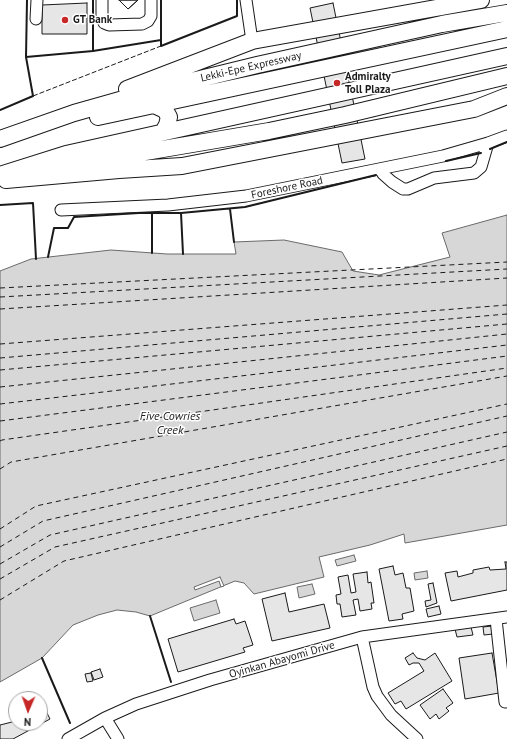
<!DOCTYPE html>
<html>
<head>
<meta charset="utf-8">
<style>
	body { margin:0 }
	#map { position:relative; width:507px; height:739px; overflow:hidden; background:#fff; font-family:"PT Sans",sans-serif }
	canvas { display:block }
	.north { position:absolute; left:8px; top:691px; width:40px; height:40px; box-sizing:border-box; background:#fff; border:1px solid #a3a3a3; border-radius:50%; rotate:182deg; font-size:11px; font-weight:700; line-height:16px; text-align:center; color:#1a1a1a }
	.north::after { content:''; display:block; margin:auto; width:14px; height:18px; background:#c62828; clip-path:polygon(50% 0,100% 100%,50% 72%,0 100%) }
</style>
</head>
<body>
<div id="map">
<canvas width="507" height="739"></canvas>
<div class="north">N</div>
</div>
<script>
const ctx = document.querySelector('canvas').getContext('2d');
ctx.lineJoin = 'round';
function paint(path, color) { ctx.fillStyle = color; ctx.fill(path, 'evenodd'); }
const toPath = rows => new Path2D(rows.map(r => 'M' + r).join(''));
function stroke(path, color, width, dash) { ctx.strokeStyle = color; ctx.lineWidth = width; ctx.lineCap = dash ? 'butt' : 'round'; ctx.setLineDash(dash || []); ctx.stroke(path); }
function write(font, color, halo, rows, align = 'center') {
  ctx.font = font + ' "PT Sans",sans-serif'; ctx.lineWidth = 3; ctx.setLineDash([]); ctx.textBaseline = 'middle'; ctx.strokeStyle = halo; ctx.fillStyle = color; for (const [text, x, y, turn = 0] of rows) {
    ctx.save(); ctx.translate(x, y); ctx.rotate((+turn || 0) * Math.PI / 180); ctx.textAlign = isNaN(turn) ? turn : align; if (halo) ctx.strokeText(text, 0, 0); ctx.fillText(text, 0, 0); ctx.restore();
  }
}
const water = toPath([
	[507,215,507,525,405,543,404,534,370,545,319,557,324,577,254,594,244,583,235,581,150,616,136,612,117,610,98,615,73,625,42,658,0,682,0,271,31,259,111,250,167,254,236,254,234,242,284,240,342,252,353,271,379,275,450,257,442,233,507,215],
	[354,555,356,561,337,566,335,560,354,555],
	[427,571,428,578,415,580,414,573,427,571],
	[312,584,315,594,299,598,297,587,312,584],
	[216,600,220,613,194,621,190,608,216,600]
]);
const pier = toPath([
	[220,577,224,586,221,587,219,581,195,590,194,587,220,577]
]);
const ferry = toPath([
	[0,288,507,262],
	[0,297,507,269],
	[0,309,507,278],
	[0,344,507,305],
	[0,358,507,314],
	[0,370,507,324],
	[0,387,507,334],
	[0,404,507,345],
	[0,421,507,356],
	[0,441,2,440,507,368],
	[0,469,11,462,507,376],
	[0,529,36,506,507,404],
	[0,547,43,521,507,416],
	[0,564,50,535,507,432],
	[0,579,55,547,507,446],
	[0,600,64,561,507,459]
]);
const building = toPath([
	[119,0,138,0,128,9,119,0],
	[119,0,138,0,128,9,119,0],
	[87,3,87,34,42,34,42,5,87,3],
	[333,3,365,159,342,163,310,8,333,3],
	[505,562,507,562,507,590,451,601,445,573,457,571,458,577,473,573,473,570,489,567,490,570,506,569,505,562],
	[393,566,395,575,403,573,406,588,410,588,414,611,402,614,403,619,389,621,379,569,393,566],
	[367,572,368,583,371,582,374,603,371,603,372,609,360,611,358,599,353,600,356,615,342,617,340,604,337,604,336,595,341,594,338,577,348,575,351,593,356,592,353,574,367,572],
	[433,583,437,603,426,607,425,601,431,600,428,584,433,583],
	[285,593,289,612,324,604,330,628,272,641,262,599,285,593],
	[439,606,441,614,428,617,426,609,439,606],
	[234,619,236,624,245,621,253,645,243,648,245,652,178,672,168,639,234,619],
	[492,626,493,634,484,635,483,627,492,626],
	[471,627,473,635,457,637,455,629,471,627],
	[413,653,417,658,425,660,435,653,452,681,406,709,401,701,395,704,388,693,424,671,419,663,413,663,409,665,405,658,413,653],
	[492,653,499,693,465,699,459,658,492,653],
	[100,669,103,677,94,680,91,672,100,669],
	[91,673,93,681,87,682,85,674,91,673],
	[443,689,453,703,446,708,449,711,439,719,436,714,430,719,420,705,443,689],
	[40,699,50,719,13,739,0,739,0,725,16,721,16,723,40,723,40,699]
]);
const minor = toPath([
	[102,0,102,17,104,23,109,25,142,24,148,21,151,16,151,0],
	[246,0,252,41],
	[36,19,37,0],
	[381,169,383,174,392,182,403,189,408,189,434,178,474,173,481,167,488,143],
	[61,210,168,205,246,196,443,156,488,143,507,136],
	[496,619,505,702],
	[362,637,373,687,377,696,391,715,417,739],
	[105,718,118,739],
	[68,739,105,718,136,704,210,680,362,637,507,617]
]);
const highway = toPath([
	[127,89,252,41,481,0],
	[154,105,165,110,169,117,167,125,163,132],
	[98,117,507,29],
	[0,139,74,113,159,89,257,65,442,24,507,13],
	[45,169,269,131,345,115,507,76],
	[0,175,66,154,507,56],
	[6,180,119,170,182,166,474,109,507,96]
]);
const fence = toPath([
	[33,96,161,46]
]);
const wall = toPath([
	[93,0,93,51],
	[161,0,161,46,237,16,237,0],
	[26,57,93,51,161,40],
	[0,110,33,96,26,57,27,0],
	[490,149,507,142],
	[446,161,481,153],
	[0,205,33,203,36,259],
	[230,209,234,242],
	[152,213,152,253],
	[181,213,183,254],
	[48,257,54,228,68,228,74,217,139,213,181,213,245,207,376,175],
	[150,616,171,682],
	[42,658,70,723]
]);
const markers = [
	[65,20,4,"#c62828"],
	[337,83,4,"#c62828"]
];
const poiNames = [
	["GT Bank",73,20],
	["Admiralty",345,77],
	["Toll Plaza",345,90]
];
const streetNames = [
	["Lekki-Epe Expressway",251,67,-13],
	["Foreshore Road",287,188,-12],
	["Oyinkan Abayomi Drive",282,660,-16]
];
const waterNames = [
	["Five Cowries",170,417],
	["Creek",170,431]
];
paint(water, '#d7d7d7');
stroke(water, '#6a6a6a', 1);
paint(pier, '#fff');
stroke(pier, '#6a6a6a', 1);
stroke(ferry, '#1a1a1a', 1, [5, 4]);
paint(building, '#e6e6e6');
stroke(building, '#1a1a1a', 1);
stroke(minor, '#1a1a1a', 13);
stroke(highway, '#1a1a1a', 18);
stroke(minor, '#fff', 11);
stroke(highway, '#fff', 16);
stroke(fence, '#1a1a1a', 1, [5, 2]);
stroke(wall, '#1a1a1a', 2);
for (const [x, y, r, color] of markers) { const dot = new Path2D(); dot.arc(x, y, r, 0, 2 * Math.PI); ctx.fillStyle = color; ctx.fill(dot); stroke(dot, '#fff', 1.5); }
write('bold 11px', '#1a1a1a', '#fff', poiNames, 'left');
write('11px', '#1a1a1a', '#fff', streetNames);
write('italic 12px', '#1a1a1a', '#fff', waterNames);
</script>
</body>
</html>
